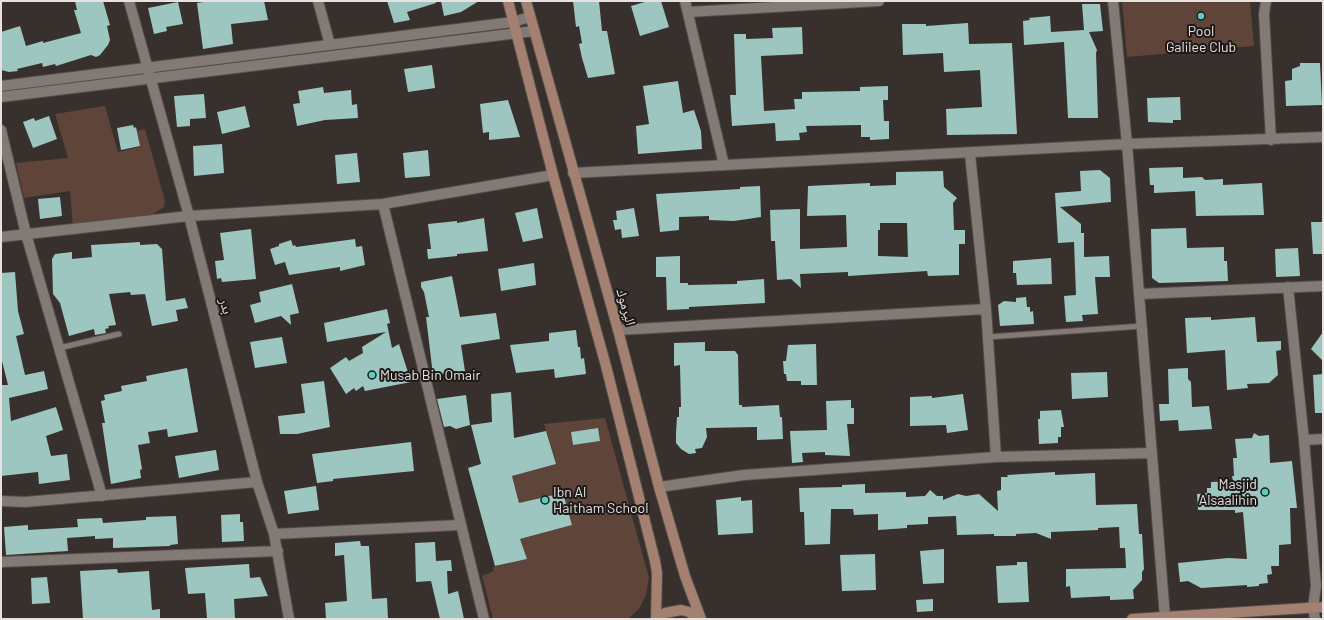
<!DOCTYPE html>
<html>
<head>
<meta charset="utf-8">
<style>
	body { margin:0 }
	#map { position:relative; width:1324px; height:620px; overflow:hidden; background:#38302d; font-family:Barlow,sans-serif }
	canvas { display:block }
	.frame { position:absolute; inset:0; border:2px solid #e7e1df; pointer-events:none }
</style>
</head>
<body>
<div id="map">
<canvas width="1324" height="620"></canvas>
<div class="frame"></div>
</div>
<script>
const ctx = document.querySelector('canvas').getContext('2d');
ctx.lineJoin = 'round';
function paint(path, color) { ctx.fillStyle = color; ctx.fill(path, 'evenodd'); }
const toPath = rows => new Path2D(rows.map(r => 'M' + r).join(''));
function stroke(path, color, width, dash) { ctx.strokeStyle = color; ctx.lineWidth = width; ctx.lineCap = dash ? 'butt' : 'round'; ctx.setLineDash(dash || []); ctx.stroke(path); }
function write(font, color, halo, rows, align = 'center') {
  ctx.font = font + ' Barlow,"Noto Naskh Arabic",sans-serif'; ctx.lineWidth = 4; ctx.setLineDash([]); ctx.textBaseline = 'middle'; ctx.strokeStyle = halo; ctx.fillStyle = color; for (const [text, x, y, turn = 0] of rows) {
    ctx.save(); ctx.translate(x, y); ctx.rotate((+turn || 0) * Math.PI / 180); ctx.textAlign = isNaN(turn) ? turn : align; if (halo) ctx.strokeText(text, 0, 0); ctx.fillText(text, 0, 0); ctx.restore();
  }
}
const green = toPath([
	[1122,1,1250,1,1254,46,1127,57],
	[105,106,118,152,140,147,137,131,145,129,165,201,164,207,145,219,73,227,70,191,24,198,16,163,68,158,55,114],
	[605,418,649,578,646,595,639,609,628,619,493,619,482,576,494,571,493,567,527,559,517,533,525,538,572,525,519,503,512,476,556,464,544,424],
	[598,428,600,441,573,445,571,432]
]);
const building = toPath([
	[75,1,103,1,110,25,107,26,110,40,108,45,100,55,96,57,91,55,56,66,55,64,43,67,42,63,17,69,18,71,9,72,1,70,1,32,20,26,26,46,43,41,43,43,81,33,74,10,77,10],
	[210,1,264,1,268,20,231,24,233,44,203,49,197,3],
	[387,1,436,1,436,3,407,12,410,20,394,23],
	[441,1,479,1,461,12,444,16],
	[573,1,599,1,602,31,607,31,615,74,588,78,582,58,579,44,582,43,579,26,576,27],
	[648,1,661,1,669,27,640,36,631,6],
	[178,2,183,24,166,27,167,31,154,34,148,8],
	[1082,4,1100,4,1103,31,1089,32,1097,50,1096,53,1098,118,1068,118,1064,42,1024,45,1023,21,1030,20,1029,18,1050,16,1051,32,1084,30],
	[968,23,969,44,1012,43,1017,134,947,135,946,109,982,107,980,70,944,72,943,53,903,55,902,24,926,24,926,26],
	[802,27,803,54,761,56,764,111,795,109,794,99,802,99,802,92,860,91,860,87,888,86,888,100,883,100,884,121,889,121,889,139,870,140,870,137,861,137,861,125,806,126,807,132,799,133,800,140,776,141,775,123,732,126,730,95,736,95,734,34,746,34,746,39,773,38,772,28],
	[1300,63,1320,63,1322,105,1286,106,1285,81,1292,80,1292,69,1300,66],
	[432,65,435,88,408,92,404,69],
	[678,81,683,113,694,110,701,131,702,149,638,154,636,126,649,124,643,86],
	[323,87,324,93,351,90,352,105,357,104,358,118,325,120,297,126,293,104,300,103,298,91],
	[204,94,206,118,190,119,190,126,177,127,174,96],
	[1180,97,1181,120,1173,120,1173,123,1148,122,1147,98],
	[508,100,520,137,489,140,489,132,483,133,480,104],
	[245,106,250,127,222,134,217,112],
	[49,116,57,139,33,148,23,122,34,118,35,121],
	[133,125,134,128,136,127,140,146,121,150,117,128],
	[222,144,224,173,194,176,193,146],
	[428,150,430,176,405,178,403,153],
	[357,153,360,182,337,184,335,155],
	[1183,167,1183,178,1202,177,1205,180,1223,179,1223,185,1262,183,1264,215,1196,216,1195,191,1154,193,1154,185,1150,185,1149,168],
	[1100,170,1110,178,1111,202,1060,207,1081,224,1081,233,1084,233,1084,257,1109,256,1110,277,1095,277,1098,314,1082,315,1083,321,1066,322,1064,296,1076,295,1074,242,1058,243,1055,193,1081,191,1080,171],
	[943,171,944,187,957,198,953,203,954,230,965,230,965,244,959,244,959,275,928,276,927,271,848,276,848,272,800,274,801,288,791,279,777,280,775,241,771,241,770,210,800,209,800,249,847,247,846,215,807,216,808,186,870,183,870,186,896,185,896,172],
	[880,223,907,223,908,257,878,256,878,230,880,230],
	[760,186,761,217,734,221,709,220,709,216,679,217,679,230,660,232,656,194,740,189,740,187],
	[60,197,62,216,40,219,38,199],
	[537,208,543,238,523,242,515,213],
	[634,208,639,236,622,238,621,229,615,230,613,220,617,220,616,211],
	[484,218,488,251,457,254,457,256,428,259,427,249,431,249,428,224,457,221,457,223],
	[1311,222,1323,222,1323,254,1313,254],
	[1186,228,1187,248,1224,247,1224,261,1227,261,1228,281,1159,283,1152,278,1151,229],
	[251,229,256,279,222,282,221,278,217,279,215,261,224,260,220,233],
	[355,239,356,247,362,246,365,265,340,271,340,267,289,275,285,262,275,265,270,249,279,246,279,244,291,240,293,246,295,245,296,247],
	[140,242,140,245,157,244,162,249,166,301,185,298,188,308,176,310,178,321,152,326,145,294,131,295,130,292,109,294,116,325,108,326,109,328,105,329,106,333,95,335,94,329,69,336,60,303,53,294,52,259,55,254,72,252,72,259,92,257,91,245],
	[1298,248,1300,276,1276,277,1275,249],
	[680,256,680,283,688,283,688,285,737,284,737,281,764,279,765,303,689,307,689,309,667,310,666,277,656,277,656,257],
	[1051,258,1052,284,1017,285,1016,273,1013,273,1013,261],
	[534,263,536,285,501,291,498,269],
	[15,272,18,311,24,334,16,336,25,375,44,371,48,389,9,398,11,421,56,407,63,430,46,436,51,456,67,454,70,480,39,484,38,472,1,476,1,385,8,385,1,357,1,273],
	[452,276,460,317,496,313,500,339,461,345,465,371,433,375,426,317,429,317,424,292,421,287,421,282],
	[292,284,299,313,290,315,291,325,281,316,255,323,250,305,261,302,259,292],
	[1026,297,1027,307,1030,307,1030,312,1033,311,1034,324,1000,326,998,305,1004,301,1016,302,1016,298],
	[387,309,390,323,387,324,392,348,399,344,411,382,365,391,363,386,356,391,354,388,346,394,330,368,346,357,349,361,363,353,362,347,386,332,327,342,324,323],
	[1211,317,1211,320,1255,317,1257,342,1281,341,1281,350,1276,351,1278,375,1269,383,1247,384,1248,388,1227,390,1225,350,1187,353,1185,318],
	[576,330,578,347,580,347,581,359,584,358,586,374,555,378,554,369,516,373,510,345,549,341,549,333],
	[1323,332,1323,361,1311,349],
	[282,337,287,363,255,368,250,342],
	[705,342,705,351,735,351,738,355,739,405,742,405,742,407,779,405,780,417,782,417,783,439,757,440,757,427,706,428,707,437,702,448,695,449,696,453,689,454,681,449,676,443,676,433,677,417,679,417,679,407,681,407,680,365,674,366,674,343],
	[816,344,817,385,801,385,801,381,787,381,786,374,784,374,783,361,786,361,788,345],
	[187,368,198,432,168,437,167,429,148,432,150,443,138,445,142,469,140,470,141,478,111,484,102,423,105,423,101,401,105,400,104,395,122,391,121,386,147,381,146,376],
	[1188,368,1188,379,1191,382,1192,407,1209,406,1212,429,1179,431,1178,420,1160,421,1159,404,1169,404,1168,369],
	[1107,372,1108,397,1072,399,1071,373],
	[1323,374,1323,413,1315,413,1313,375],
	[324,381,330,427,297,434,280,434,278,416,305,413,301,384],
	[511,392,514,438,546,431,556,464,512,476,519,503,563,493,572,525,520,539,527,559,495,566,468,468,481,464,471,425,492,422,491,394],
	[963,394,968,430,947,433,946,425,910,426,910,397,932,396,932,398],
	[466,395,470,425,456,429,450,426,444,427,437,399],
	[851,400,851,408,854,408,854,424,847,424,850,456,825,455,825,452,802,453,803,462,792,463,790,431,827,430,826,401],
	[1061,410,1064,427,1061,427,1061,437,1058,437,1058,443,1039,444,1038,419,1040,419,1040,411],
	[598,428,600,441,573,445,571,432],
	[1254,433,1259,436,1269,435,1270,463,1292,461,1297,508,1290,508,1291,544,1279,545,1279,566,1271,566,1272,574,1267,575,1268,583,1259,584,1259,586,1247,587,1247,585,1201,588,1188,581,1180,582,1178,563,1228,558,1247,559,1243,512,1235,513,1235,510,1198,510,1197,494,1207,493,1207,488,1211,488,1211,482,1233,481,1232,476,1234,476,1233,458,1237,458,1235,439,1252,438],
	[411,442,414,471,333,479,333,481,317,483,312,454],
	[216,450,219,470,179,478,175,456],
	[1055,472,1055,475,1095,473,1096,505,1137,504,1139,534,1142,534,1144,569,1142,572,1142,580,1133,590,1134,599,1110,600,1110,596,1071,598,1070,586,1066,587,1066,569,1126,568,1125,548,1120,548,1119,527,1098,528,1098,530,1051,532,1051,539,1036,533,1016,534,1016,536,994,536,994,534,957,535,956,516,928,517,928,524,907,525,907,528,878,530,878,514,854,515,853,509,831,509,830,544,805,545,804,512,800,512,799,488,842,487,842,485,865,484,865,493,906,492,906,497,925,496,930,490,937,496,943,496,943,500,958,494,966,496,979,494,998,511,997,491,1001,490,1001,477,1008,477,1007,475],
	[316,486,319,510,288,514,284,491],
	[741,497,741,501,752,500,753,533,718,535,716,500],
	[240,514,240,522,243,522,244,541,222,542,221,515],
	[176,516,178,544,170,545,170,546,113,548,113,538,95,539,95,536,67,538,68,551,6,555,4,527,28,525,28,530,78,527,77,519,102,518,103,523,146,520,146,517],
	[360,541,361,546,369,546,372,599,387,598,388,619,326,619,325,603,347,601,344,555,335,556,335,543],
	[435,542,436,561,451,560,452,571,447,571,448,594,458,591,464,619,440,619,431,581,416,582,415,543],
	[944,549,944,583,923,584,920,551],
	[875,554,876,590,842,591,840,555],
	[1017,562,1027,562,1029,602,998,603,996,566,1017,565],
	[249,564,250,578,260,577,268,596,234,599,235,619,207,619,205,593,188,594,185,568],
	[117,569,118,573,149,571,152,610,160,609,160,619,83,619,80,571],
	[47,577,50,603,32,604,31,578],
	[933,599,933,611,917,612,916,600]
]);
const lane = toPath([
	[988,337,1142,326],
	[59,348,119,334]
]);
const street = toPath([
	[129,1,189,216,257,482,274,534,289,619],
	[318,1,330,45],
	[685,1,724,165],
	[1113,1,1127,144,1165,617],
	[1266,1,1264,14,1271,140],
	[688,12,879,1],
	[1,86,513,22,530,17],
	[1,97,534,31],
	[1,130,26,234,102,496],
	[970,154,986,309,996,457],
	[573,173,1127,144,1323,137],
	[383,204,484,619],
	[1,237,189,216,383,204,553,175],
	[1288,287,1304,440,1316,586,1313,607,1315,619],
	[1140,294,1323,286],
	[618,330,986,309],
	[1304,440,1323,439],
	[659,487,744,475,996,457,1152,453],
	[1,501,25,502,257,482],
	[274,534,460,525],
	[1,562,278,551]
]);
const secondary = toPath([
	[508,1,553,175,606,366,655,561,657,573,656,619],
	[526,1,618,330,659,487,685,576,701,619],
	[658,619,665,613,681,610,689,612,700,619],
	[1132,619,1323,607]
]);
const markers = [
	[1201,16,4,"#57cec1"],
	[372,375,4,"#57cec1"],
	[1265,492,4,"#57cec1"],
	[545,500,4,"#57cec1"]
];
const poiNames = [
	["Pool",1201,31,"center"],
	["Galilee Club",1201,47,"center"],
	["Musab Bin Omair",380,375],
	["Masjid",1257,484,"right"],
	["Alsaalihin",1257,500,"right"],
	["Ibn Al",553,492],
	["Haitham School",553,508]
];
const streetNames = [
	["بدر",226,306,75],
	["اليرموك",626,307,74]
];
paint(green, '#5e4439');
paint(building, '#9dc6c0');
stroke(lane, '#534c4a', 7);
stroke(street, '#534c4a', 12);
stroke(secondary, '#534c4a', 12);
stroke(lane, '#837a76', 5);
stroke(street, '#837a76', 10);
stroke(secondary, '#a48070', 10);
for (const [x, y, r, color] of markers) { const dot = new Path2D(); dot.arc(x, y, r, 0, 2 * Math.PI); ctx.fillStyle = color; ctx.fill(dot); stroke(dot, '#1d1917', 1.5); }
write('14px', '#e7e1df', '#1d1917', poiNames, 'left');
write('14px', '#e7e1df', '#1d1917', streetNames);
</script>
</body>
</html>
